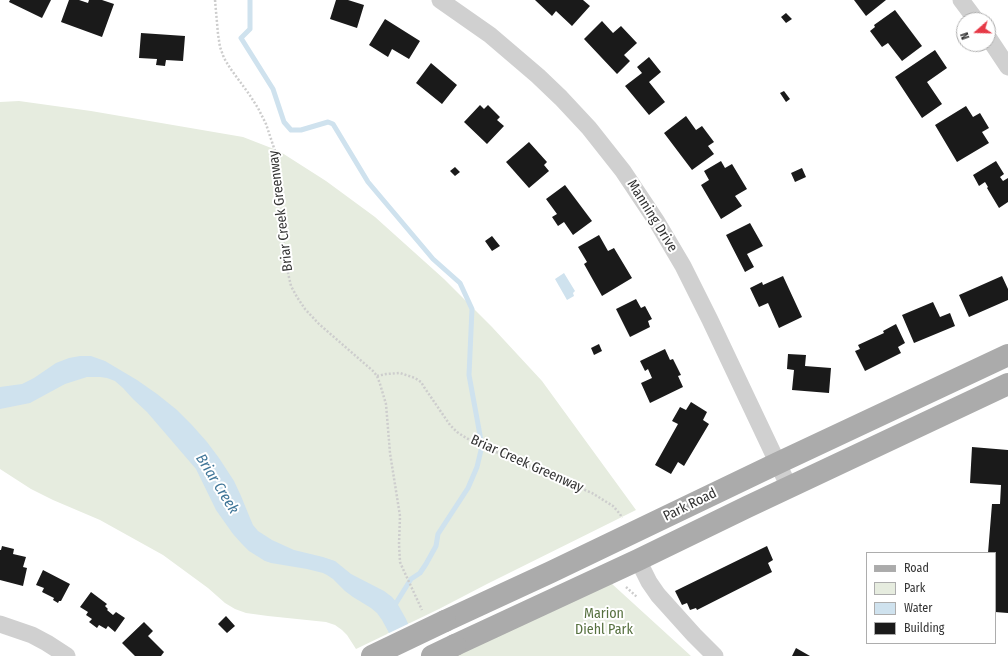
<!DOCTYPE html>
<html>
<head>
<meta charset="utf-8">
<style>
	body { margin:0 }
	#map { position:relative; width:1008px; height:656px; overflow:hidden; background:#fff; font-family:"Fira Sans Condensed",sans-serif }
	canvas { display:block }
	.legend { position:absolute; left:866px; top:552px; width:130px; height:92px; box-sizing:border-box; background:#fff; border:1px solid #adadad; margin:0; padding:5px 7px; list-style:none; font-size:12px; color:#333 }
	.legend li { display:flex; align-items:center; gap:8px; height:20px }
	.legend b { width:20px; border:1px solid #adadad }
	.north { position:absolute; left:956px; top:12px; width:40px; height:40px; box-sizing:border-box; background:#fff; border:1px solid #adadad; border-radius:50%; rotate:250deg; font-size:11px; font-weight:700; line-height:16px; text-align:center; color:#333 }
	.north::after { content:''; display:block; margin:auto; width:14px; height:18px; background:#e63946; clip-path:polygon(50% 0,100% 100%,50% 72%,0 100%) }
</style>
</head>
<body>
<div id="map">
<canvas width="1008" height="656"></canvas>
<ul class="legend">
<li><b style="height:5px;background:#ababab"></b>Road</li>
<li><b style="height:11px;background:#e6ecdf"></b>Park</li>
<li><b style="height:11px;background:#cfe2ee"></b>Water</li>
<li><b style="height:11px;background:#1a1a1a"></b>Building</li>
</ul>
<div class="north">N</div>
</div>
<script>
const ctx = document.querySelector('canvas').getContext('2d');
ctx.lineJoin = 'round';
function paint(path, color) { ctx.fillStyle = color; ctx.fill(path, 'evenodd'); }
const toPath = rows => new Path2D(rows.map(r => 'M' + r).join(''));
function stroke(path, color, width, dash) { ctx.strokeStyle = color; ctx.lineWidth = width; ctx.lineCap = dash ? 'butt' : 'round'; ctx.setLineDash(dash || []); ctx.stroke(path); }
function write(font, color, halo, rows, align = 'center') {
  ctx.font = font + ' "Fira Sans Condensed",sans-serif'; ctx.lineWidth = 4; ctx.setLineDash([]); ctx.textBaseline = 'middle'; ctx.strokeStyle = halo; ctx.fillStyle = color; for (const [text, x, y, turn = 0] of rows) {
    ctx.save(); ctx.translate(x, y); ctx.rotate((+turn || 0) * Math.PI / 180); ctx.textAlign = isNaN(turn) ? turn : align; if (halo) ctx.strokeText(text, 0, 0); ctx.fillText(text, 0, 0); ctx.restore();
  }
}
const green = toPath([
	[19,101,91,111,243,137,279,151,326,181,375,217,444,279,492,327,542,381,636,510,487,584,439,609,356,649,347,635,342,630,335,625,326,622,268,616,246,613,235,609,225,603,208,588,163,555,100,520,53,500,31,489,0,469,0,102],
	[611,583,691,656,445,656]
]);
const water = toPath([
	[564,273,575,291,573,293,574,296,567,300,555,279],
	[80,356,91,356,105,361,137,380,157,394,177,410,191,424,207,442,219,458,234,481,241,496,250,518,253,525,258,531,272,540,294,550,323,557,335,561,351,574,384,591,392,597,397,603,406,619,422,656,399,656,388,631,382,620,377,613,371,608,353,597,345,591,333,579,327,575,323,573,307,569,271,563,265,561,249,551,242,544,233,534,216,510,196,469,147,412,133,399,123,388,115,381,107,378,100,377,87,377,65,384,30,403,0,409,0,387,22,384,34,378,56,363,69,358]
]);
const pier = toPath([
	[410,623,424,656,397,656,387,634]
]);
const stream = toPath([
	[250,0,250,29,241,38,273,89,284,122,291,130,301,130,328,122,333,124,368,182,433,259,460,283,472,309,469,375,482,446,477,467,468,488,438,534,436,546,426,564,420,573,411,579,393,608]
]);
const building = toPath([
	[10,0,51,0,42,18,9,2],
	[69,0,79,0,88,3,89,0,102,0,114,4,102,37,61,22],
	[336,0,348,0,364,5,357,28,330,19],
	[535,0,583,0,590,6,572,26,556,11,552,16],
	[854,0,886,0,866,16],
	[895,10,922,46,902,61,888,43,882,47,870,31,875,27,874,25],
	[786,13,792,19,786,23,781,17],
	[385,19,420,41,409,59,392,49,388,57,369,45],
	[602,21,613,33,621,26,637,43,624,55,630,61,617,74,584,39],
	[141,33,185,36,183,61,166,60,165,66,156,65,157,59,139,58],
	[935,50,947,68,927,82,942,104,922,118,895,77],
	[649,57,661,72,649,82,665,102,649,115,625,86,642,73,637,67],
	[431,63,457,85,442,104,416,83],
	[784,91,790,99,786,102,780,93],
	[480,105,484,109,488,105,500,117,497,120,504,126,487,144,464,122],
	[966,106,973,117,980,113,989,128,982,132,989,143,957,162,935,125],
	[686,116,696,130,702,126,714,142,708,146,714,154,692,170,664,133],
	[529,142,547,162,544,165,549,171,529,188,506,162],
	[721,161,725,168,732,164,747,189,735,196,742,206,721,219,701,185,709,180,704,171],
	[996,161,1004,174,1000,177,1003,181,1008,178,1008,202,999,208,987,188,988,187,985,182,979,186,973,175],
	[455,167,460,172,455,176,450,171],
	[802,168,806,177,795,182,791,173],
	[565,185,592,221,573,235,564,222,558,226,552,217,557,214,546,199],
	[750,223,763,246,747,254,754,267,745,272,726,235],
	[599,235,608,251,614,248,632,278,602,296,584,264,587,262,578,247],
	[492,236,500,246,492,251,485,241],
	[783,276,802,317,779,328,768,303,759,307,750,288,762,282,763,285],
	[1002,276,1008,289,1008,300,969,317,959,295],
	[636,299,641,308,645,306,652,319,648,321,650,327,630,337,616,309],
	[933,302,940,317,950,313,955,326,914,343,902,315],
	[896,324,905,343,898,347,901,353,865,371,855,351,860,349,858,345,884,333,883,331],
	[599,344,602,351,594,355,591,348],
	[665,349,670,360,673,359,681,375,678,376,683,387,650,403,641,383,652,378,648,369,645,371,640,361],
	[788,354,806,355,805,366,831,368,829,393,792,390,794,370,787,369],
	[691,402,707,412,703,420,709,424,684,466,678,462,671,474,655,465,678,424,672,421,680,407,686,410],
	[972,447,1008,450,1008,613,995,612,996,558,995,558,995,553,988,553,992,504,1000,504,1001,485,970,483],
	[2,546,14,549,13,554,26,557,23,567,27,568,23,586,0,580,0,550,1,550],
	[767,546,773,560,768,563,772,572,697,610,696,608,690,610,687,603,682,605,675,591],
	[43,570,70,584,61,601,59,601,58,603,53,600,54,598,42,592,44,588,36,585],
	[91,592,107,604,105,606,108,609,107,610,113,615,116,612,125,618,115,632,108,626,106,629,99,625,97,628,89,622,92,619,86,615,88,612,80,607],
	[226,616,235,626,227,633,218,624],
	[144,622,153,631,148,636,164,652,161,656,135,656,122,643],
	[796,648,810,656,792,656]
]);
const path = toPath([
	[215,0,218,34,220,47,224,58,230,68,249,94,258,108,266,124,275,151,278,161,279,176,280,195,285,260,291,286,297,297,305,309,319,324,373,371,377,376,380,384,386,404,390,453,400,516,399,544,400,562,403,569,422,610],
	[377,376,386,374,400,373,415,378,421,382,424,387,450,425,457,432,463,436,475,443,592,493,613,506,620,514,622,518],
	[626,587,637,597]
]);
const minor = toPath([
	[440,0,490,35,538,76,561,98,589,128,623,171,657,222,683,266,710,320,789,487],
	[961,0,976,20],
	[988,37,1008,67],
	[638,560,649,582,658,595,694,635,715,656],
	[0,624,32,635,47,643,67,656]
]);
const major = toPath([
	[445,621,551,572,778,463,1008,355],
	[455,645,638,560,747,507,1008,384]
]);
const majorBridge = toPath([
	[372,656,445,621],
	[432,656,455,645]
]);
const streetNames = [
	["Briar Creek Greenway",281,211,-97],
	["Manning Drive",652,216,58],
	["Briar Creek Greenway",527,464,24],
	["Park Road",690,505,-26]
];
const parkNames = [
	["Marion",604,614],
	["Diehl Park",604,630]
];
const waterNames = [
	["Briar Creek",217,484,58]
];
paint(green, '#e6ecdf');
paint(water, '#cfe2ee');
paint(pier, '#fff');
stroke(stream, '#cfe2ee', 5);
paint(building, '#1a1a1a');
stroke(path, '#cdcdcd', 2.5, [2, 2]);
stroke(minor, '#d0d0d0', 17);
stroke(major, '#ababab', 22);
stroke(majorBridge, '#ababab', 22);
write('14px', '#333', '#fff', streetNames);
write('14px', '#56703f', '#fff', parkNames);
write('italic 15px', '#3f7597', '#fff', waterNames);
</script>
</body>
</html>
